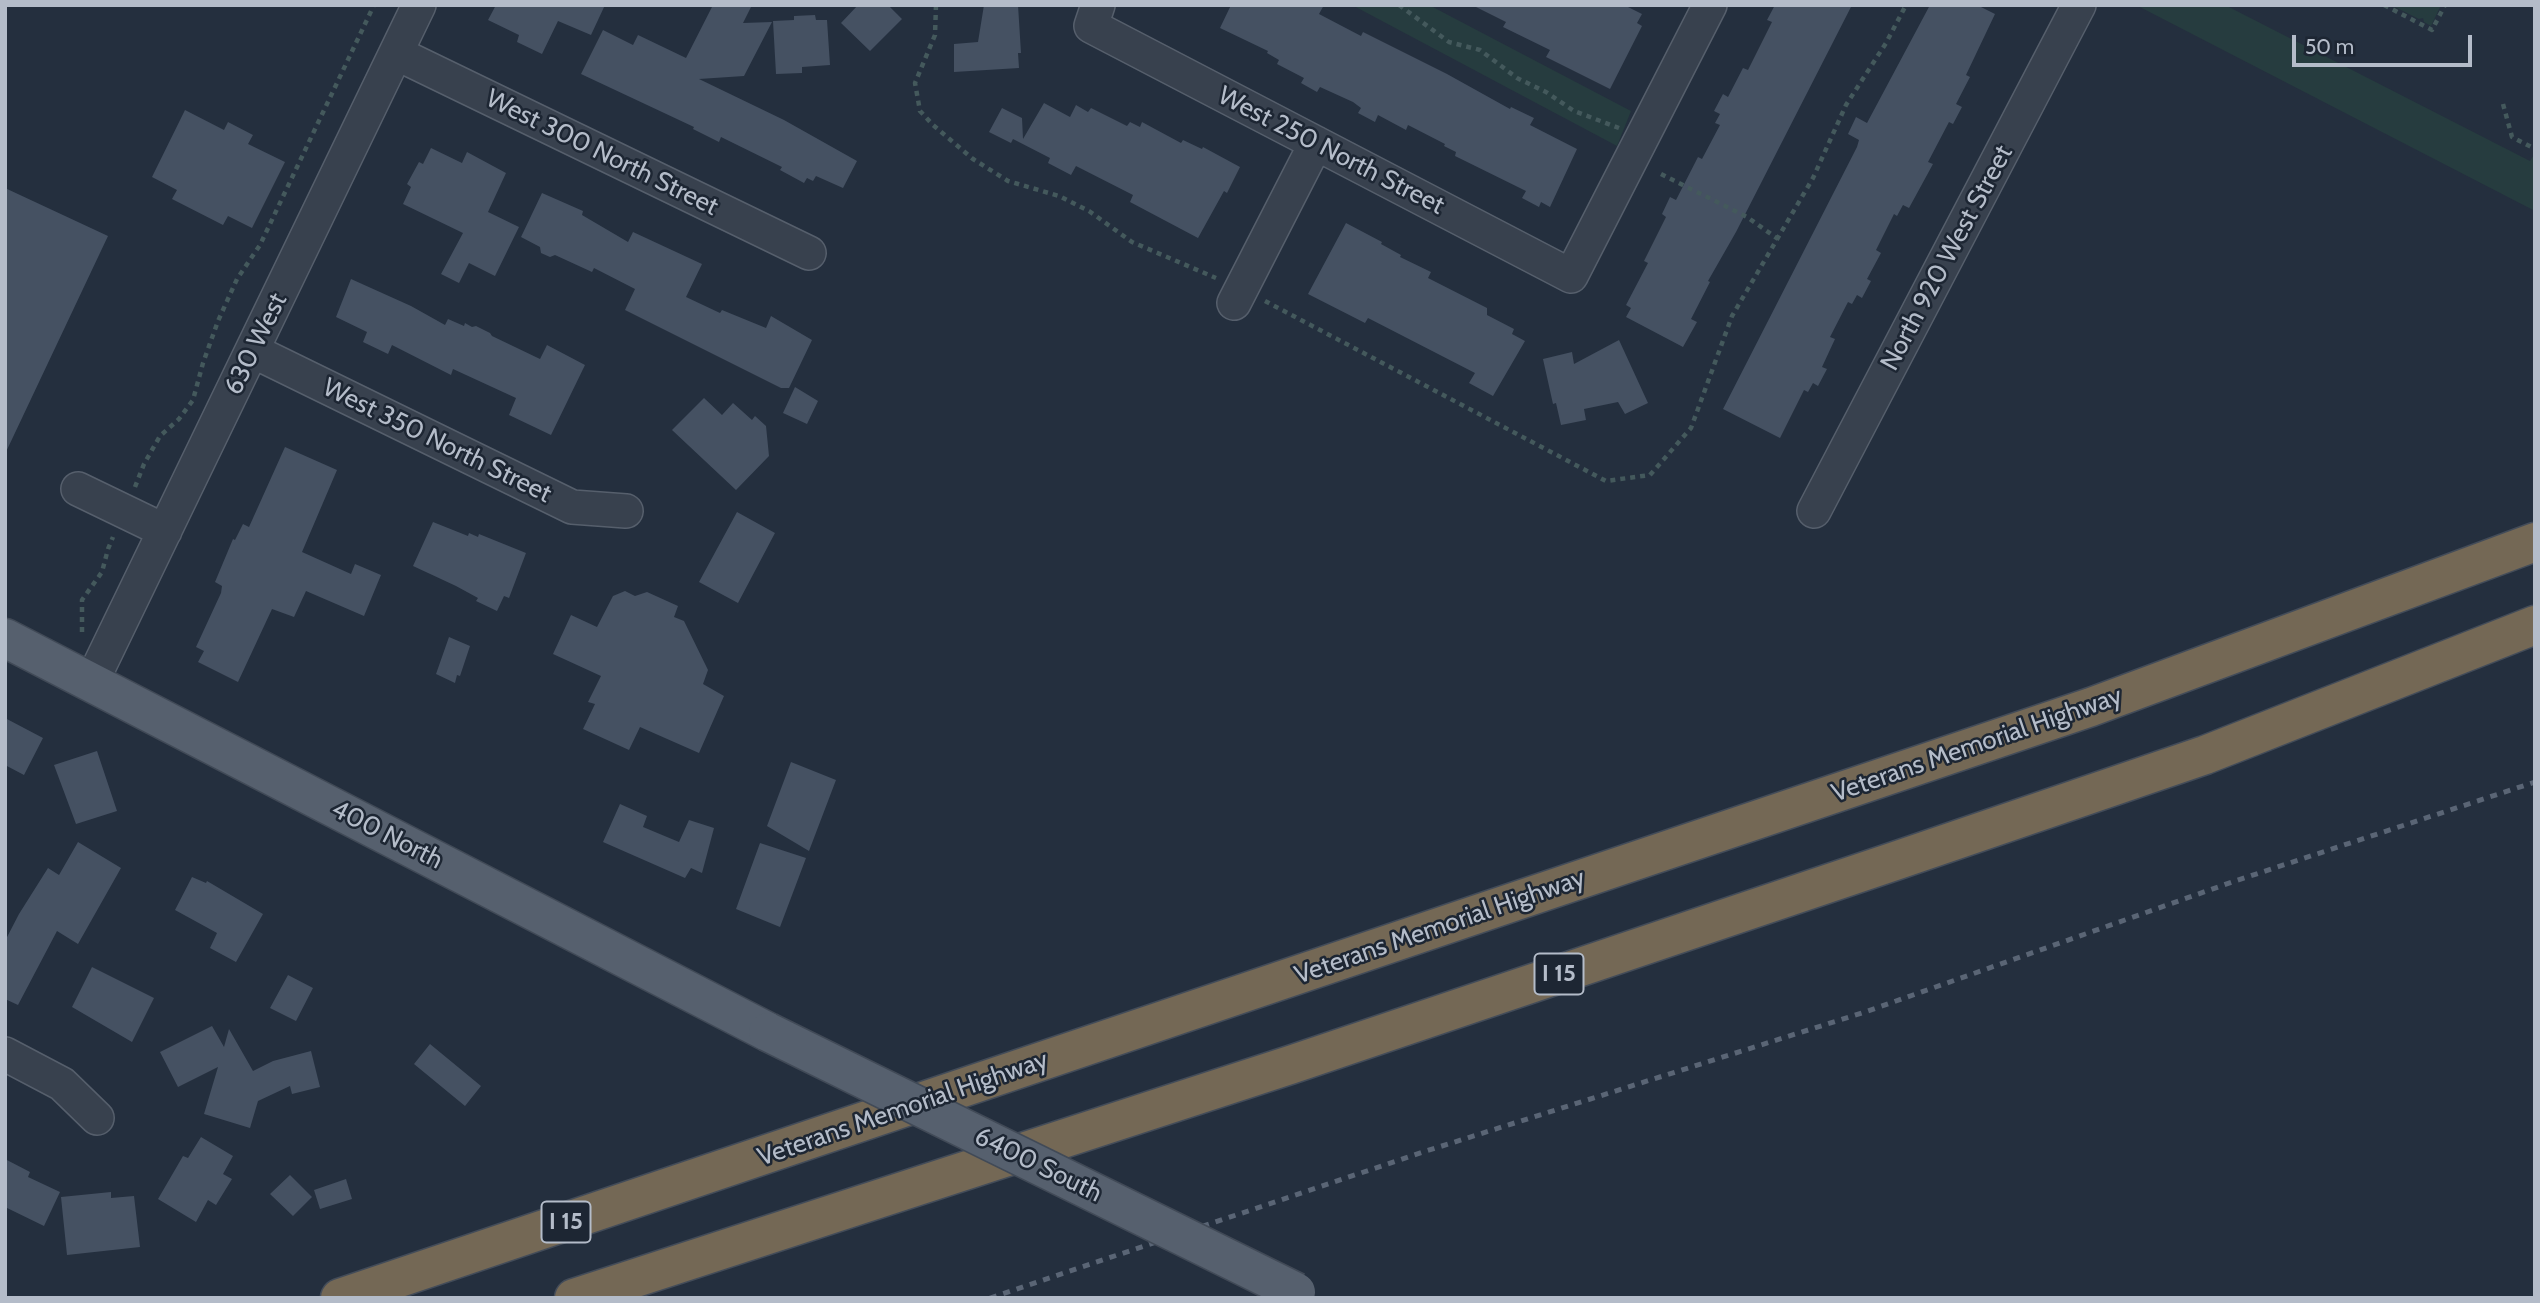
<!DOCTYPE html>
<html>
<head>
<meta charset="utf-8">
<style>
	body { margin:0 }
	#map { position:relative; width:2540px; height:1303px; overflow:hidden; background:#242f3e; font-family:Cabin,sans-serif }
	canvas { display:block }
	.frame { position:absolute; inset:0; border:7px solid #b4bcc9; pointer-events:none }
	.scale { position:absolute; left:2292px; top:35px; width:180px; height:32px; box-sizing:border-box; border:4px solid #b4bcc9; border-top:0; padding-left:9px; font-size:21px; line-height:24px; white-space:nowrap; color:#b4bcc9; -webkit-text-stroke:5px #1d2633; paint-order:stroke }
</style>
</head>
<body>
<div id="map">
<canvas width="2540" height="1303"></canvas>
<div class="frame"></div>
<div class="scale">50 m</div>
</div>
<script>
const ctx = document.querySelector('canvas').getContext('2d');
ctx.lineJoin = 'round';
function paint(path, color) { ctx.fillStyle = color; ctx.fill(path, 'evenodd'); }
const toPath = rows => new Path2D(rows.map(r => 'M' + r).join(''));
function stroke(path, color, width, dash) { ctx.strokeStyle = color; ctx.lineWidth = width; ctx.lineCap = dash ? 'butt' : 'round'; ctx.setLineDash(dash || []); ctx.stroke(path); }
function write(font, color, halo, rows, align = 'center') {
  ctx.font = font + ' Cabin,sans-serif'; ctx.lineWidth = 5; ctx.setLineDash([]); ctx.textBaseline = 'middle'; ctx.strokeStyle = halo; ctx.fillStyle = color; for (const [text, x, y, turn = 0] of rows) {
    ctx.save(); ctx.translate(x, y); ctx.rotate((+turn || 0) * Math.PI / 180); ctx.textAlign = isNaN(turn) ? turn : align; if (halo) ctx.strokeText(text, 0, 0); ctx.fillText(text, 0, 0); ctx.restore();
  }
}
const green = toPath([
	[1352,5,1429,5,1631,111,1617,146],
	[2136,5,2225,5,2530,161,2535,153,2535,211],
	[2391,5,2441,5,2431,26,2424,22,2423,18,2419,19]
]);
const building = toPath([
	[496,5,605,5,591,35,558,21,542,54,517,42,519,35,488,20],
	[713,5,752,5,743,23,772,22,744,76,699,79,784,120,857,161,843,188,816,176,813,181,807,178,804,183,780,170,782,167,721,137,719,142,693,129,694,127,581,74,603,30,633,45,638,35,686,58],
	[858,5,888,5,902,19,870,51,841,23],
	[984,5,1018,5,1021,53,1018,53,1019,68,954,72,954,44,978,42],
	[1231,5,1324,5,1319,14,1361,36,1363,32,1447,74,1510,109,1511,107,1534,118,1530,125,1577,149,1550,207,1541,202,1539,207,1522,198,1526,191,1455,156,1456,152,1444,146,1445,144,1408,125,1406,130,1378,115,1375,122,1358,113,1361,108,1353,102,1320,87,1317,92,1301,83,1304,78,1277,64,1279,60,1267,53,1268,51,1220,28],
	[1472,5,1624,5,1642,14,1637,23,1642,26,1610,89,1546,57,1550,50,1503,27,1506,22],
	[1775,5,1852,5,1736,232,1708,281,1710,282,1691,319,1697,322,1683,347,1626,317,1631,308,1626,305,1648,263,1644,261,1666,217,1662,214,1670,197,1676,200,1698,157,1702,159,1720,125,1715,123,1720,114,1714,111,1723,94,1728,97,1743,68,1748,70,1772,22,1767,20],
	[1930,5,1977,5,1995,14,1966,75,1970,77,1956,104,1962,107,1953,124,1949,122,1928,162,1933,164,1909,208,1903,205,1897,216,1894,214,1876,250,1881,253,1867,279,1871,281,1862,298,1857,295,1852,304,1848,302,1830,337,1835,339,1822,367,1827,369,1818,386,1813,383,1808,392,1804,390,1780,438,1723,409,1857,147,1859,140,1848,134,1856,117,1867,123],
	[815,15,816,20,827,20,830,65,802,67,802,73,776,74,773,21,794,20,794,16],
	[1044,103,1070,117,1076,105,1088,112,1091,108,1127,126,1130,122,1140,127,1142,122,1181,143,1183,140,1202,149,1203,147,1240,167,1227,193,1224,191,1198,238,1130,202,1133,195,1076,166,1071,175,1048,163,1050,158,1013,139,1011,143,989,132,1002,108,1022,118,1023,139],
	[185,110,224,130,228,122,253,135,248,144,285,162,252,228,228,216,223,225,172,199,177,190,152,177],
	[431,148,462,163,467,152,506,173,488,212,519,227,495,276,469,263,459,283,441,274,463,233,403,204,411,187,407,184,419,162,423,164],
	[5,188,108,236,5,454],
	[542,193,583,211,582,215,628,242,633,232,702,264,686,297,720,313,722,310,766,328,771,316,812,340,789,388,781,388,625,310,635,289,594,268,592,272,555,255,550,257,541,253,540,247,521,237],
	[1346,223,1382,242,1381,244,1401,255,1400,257,1431,272,1428,278,1487,308,1487,315,1514,329,1512,334,1525,341,1493,396,1469,383,1475,373,1368,318,1365,323,1308,294],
	[351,279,411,306,445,325,448,319,464,326,465,323,472,327,476,326,490,333,492,336,540,359,547,345,585,365,551,435,509,415,516,398,453,369,451,375,392,345,388,354,363,342,367,332,336,317],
	[1619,340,1648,403,1625,414,1618,402,1584,409,1586,420,1561,425,1556,403,1553,404,1543,359,1572,352,1574,364],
	[795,387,818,401,807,424,783,413],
	[704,398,722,415,733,403,752,420,755,416,766,426,769,456,736,490,672,430],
	[285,447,337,470,302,552,351,574,355,564,381,575,364,616,306,591,294,617,272,609,238,682,198,662,204,651,196,647,221,593,222,586,215,582,233,539,235,540,243,524,249,527],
	[737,512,775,533,738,603,699,582],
	[433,522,468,536,469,533,478,537,479,534,526,553,509,598,504,596,497,611,476,601,478,598,456,586,413,566],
	[625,591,635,596,647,592,678,606,674,617,684,621,708,670,703,684,724,696,699,753,640,727,629,750,583,729,595,704,588,702,601,676,553,654,571,615,597,627,613,596],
	[449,637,470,646,460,676,457,675,455,683,436,674],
	[5,718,43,738,24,775,5,765],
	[97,751,117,811,76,824,54,765],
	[791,762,836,780,809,851,767,826],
	[620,804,647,816,643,827,679,842,689,820,714,828,702,873,691,868,685,878,603,842],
	[78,842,121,868,78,944,57,931,18,1005,5,999,5,941,19,914,48,868,59,875],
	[760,843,806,858,780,927,736,909],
	[192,877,206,883,207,881,263,914,236,962,210,948,217,933,175,910],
	[92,967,154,998,132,1042,72,1007],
	[288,975,313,988,296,1021,270,1008],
	[212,1026,224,1047,229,1029,253,1071,273,1061,311,1051,320,1087,292,1094,290,1086,258,1101,250,1128,204,1114,218,1067,178,1087,160,1052],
	[430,1044,481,1086,465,1106,414,1064],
	[201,1137,233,1156,223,1174,232,1179,216,1205,208,1200,196,1222,158,1199,183,1156,188,1158],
	[5,1159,30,1172,28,1177,60,1192,44,1226,5,1207],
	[290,1175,312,1197,293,1216,270,1194],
	[346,1179,352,1199,320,1209,314,1190],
	[111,1192,111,1198,134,1196,140,1247,67,1255,61,1197]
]);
const path = toPath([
	[936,5,935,35,915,83,920,111,933,125,973,159,1008,181,1059,196,1089,211,1132,242,1216,278],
	[1399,5,1449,42,1480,50,1517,78,1546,92,1574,111,1619,128],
	[2384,5,2432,30,2445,5],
	[2503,104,2512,137,2535,149],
	[1661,174,1747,217,1778,239],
	[1265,301,1606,481,1650,475,1691,428,1732,316,1813,178,1846,105,1886,43,1906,5],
	[135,487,144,464,160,436,179,419,193,400,203,363,218,321,237,279,260,245,374,5],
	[82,632,82,600,102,572,108,549,113,537]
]);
const minor = toPath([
	[1098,5,1091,26,1571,276,1710,5],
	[396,53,809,253],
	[1234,303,1316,143],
	[253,351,572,507,626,511],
	[78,489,165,531],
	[1814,511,2079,5],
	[92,681,419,5],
	[5,1054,62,1084,97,1118]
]);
const major = toPath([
	[5,638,768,1032]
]);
const highway = toPath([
	[340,1298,2091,707,2535,542],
	[574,1298,1290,1065,1895,861,2205,755,2535,625]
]);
const rail = toPath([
	[990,1298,1423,1152,1865,1012,2235,881,2535,782]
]);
const majorBridge = toPath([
	[768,1032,1296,1292]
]);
const shields = [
	[1559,974,49],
	[566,1222,49]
];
const shieldNames = [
	["I 15",1559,974],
	["I 15",566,1222]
];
const streetNames = [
	["West 250 North Street",1331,151,27],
	["West 300 North Street",602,153,26],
	["North 920 West Street",1947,258,-62],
	["630 West",256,344,-64],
	["West 350 North Street",437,441,26],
	["Veterans Memorial Highway",1977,745,-19],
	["400 North",387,835,27],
	["Veterans Memorial Highway",1440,927,-19],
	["Veterans Memorial Highway",903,1109,-19],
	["6400 South",1038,1165,26]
];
paint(green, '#263c3f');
paint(building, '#455162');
stroke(minor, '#565f6c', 36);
stroke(major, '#414a57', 41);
stroke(highway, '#434c59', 41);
stroke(path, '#44595c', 4.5, [5, 5]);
stroke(minor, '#38414e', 33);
stroke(major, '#56606e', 38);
stroke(highway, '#746855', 38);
stroke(rail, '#5a6575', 5, [7, 7]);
stroke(majorBridge, '#414a57', 41, []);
stroke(majorBridge, '#56606e', 38);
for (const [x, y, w] of shields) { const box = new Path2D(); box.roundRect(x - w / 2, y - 20.5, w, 41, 5); ctx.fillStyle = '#1d2633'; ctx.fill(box); stroke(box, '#b4bcc9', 2); }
write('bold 24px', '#b4bcc9', null, shieldNames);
write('26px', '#b4bcc9', '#1d2633', streetNames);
</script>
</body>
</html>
